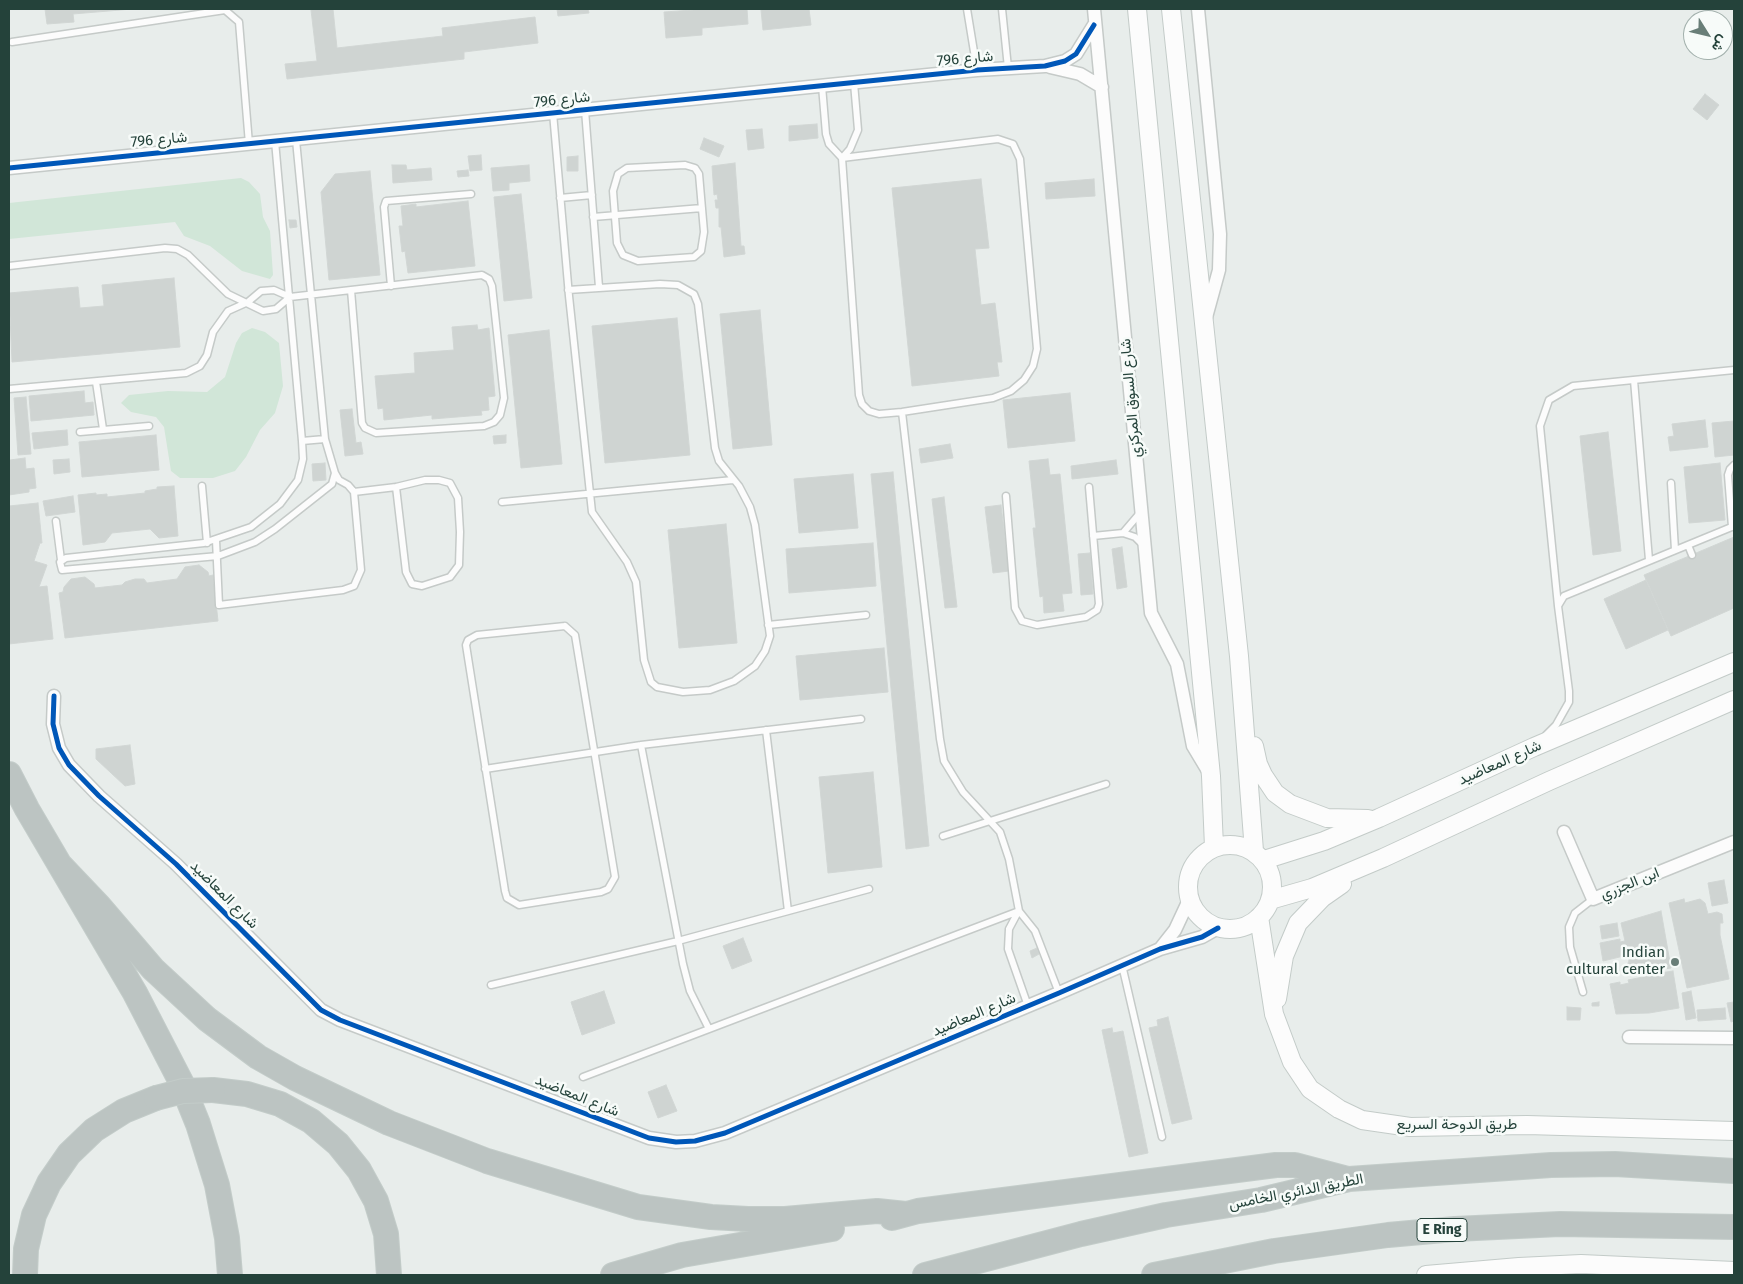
<!DOCTYPE html>
<html>
<head>
<meta charset="utf-8">
<style>
	body { margin:0 }
	#map { position:relative; width:1743px; height:1284px; overflow:hidden; background:#e8edeb; font-family:"Fira Sans",Vazirmatn,sans-serif }
	canvas { display:block }
	.frame { position:absolute; inset:0; border:10px solid #24423a; pointer-events:none }
	.north { position:absolute; left:1683px; top:10px; width:50px; height:50px; box-sizing:border-box; background:#f7fbf9; border:1px solid #a3b1ad; border-radius:50%; rotate:126deg; font-size:14px; font-weight:700; line-height:20px; text-align:center; color:#24423a }
	.north::after { content:''; display:block; margin:auto; width:18px; height:22px; background:#697e78; clip-path:polygon(50% 0,100% 100%,50% 72%,0 100%) }
</style>
</head>
<body>
<div id="map">
<canvas width="1743" height="1284"></canvas>
<div class="frame"></div>
<div class="north">ش</div>
</div>
<script>
const ctx = document.querySelector('canvas').getContext('2d');
ctx.lineJoin = 'round';
function paint(path, color) { ctx.fillStyle = color; ctx.fill(path, 'evenodd'); }
const toPath = rows => new Path2D(rows.map(r => 'M' + r).join(''));
function stroke(path, color, width, dash) { ctx.strokeStyle = color; ctx.lineWidth = width; ctx.lineCap = dash ? 'butt' : 'round'; ctx.setLineDash(dash || []); ctx.stroke(path); }
function write(font, color, halo, rows, align = 'center') {
  ctx.font = font + ' "Fira Sans",Vazirmatn,sans-serif'; ctx.lineWidth = 5; ctx.setLineDash([]); ctx.textBaseline = 'middle'; ctx.strokeStyle = halo; ctx.fillStyle = color; for (const [text, x, y, turn = 0] of rows) {
    ctx.save(); ctx.translate(x, y); ctx.rotate((+turn || 0) * Math.PI / 180); ctx.textAlign = isNaN(turn) ? turn : align; if (halo) ctx.strokeText(text, 0, 0); ctx.fillText(text, 0, 0); ctx.restore();
  }
}
const green = toPath([
	[241,178,249,182,260,194,263,217,270,231,273,275,270,279,242,271,210,246,184,236,175,222,9,239,9,203],
	[252,328,265,332,279,343,283,386,275,413,260,430,246,457,235,471,213,478,180,478,171,471,164,427,156,417,131,412,121,403,129,395,168,391,207,392,225,377,236,343,242,333]
]);
const building = toPath([
	[45,9,132,9,73,14,74,22,47,24,45,9],
	[333,9,337,48,443,36,442,28,535,17,538,43,464,52,464,59,287,79,285,64,317,61,311,10,333,9],
	[557,9,588,9,589,13,558,16,557,9],
	[708,9,747,9,748,24,702,28,702,35,666,38,664,12,708,9],
	[773,9,809,9,811,25,763,30,761,10,773,9],
	[1705,94,1719,105,1707,120,1693,109,1705,94],
	[817,124,818,138,789,141,789,126,817,124],
	[762,129,764,148,748,150,746,130,762,129],
	[704,138,724,146,719,157,700,149,704,138],
	[481,155,482,170,470,171,468,156,481,155],
	[578,156,578,171,567,171,567,157,578,156],
	[735,163,741,246,744,246,745,254,724,257,721,227,719,227,719,208,716,208,715,200,718,200,717,194,714,195,712,166,735,163],
	[392,165,406,165,407,170,431,168,432,180,393,183,392,165],
	[529,165,530,181,509,183,509,190,493,191,491,168,529,165],
	[468,170,469,176,458,177,457,171,468,170],
	[370,171,380,275,329,280,321,192,335,174,370,171],
	[981,179,989,248,975,249,981,305,995,303,1002,362,997,362,999,376,912,386,892,188,981,179],
	[1094,179,1095,196,1046,199,1045,183,1094,179],
	[521,194,532,298,504,301,494,197,521,194],
	[468,201,475,266,408,273,405,251,402,252,399,226,403,226,401,206,416,204,416,207,468,201],
	[289,220,296,220,297,227,290,228,289,220],
	[174,278,180,347,12,362,9,293,78,287,80,308,104,306,102,285,174,278],
	[760,310,772,445,733,449,720,314,760,310],
	[677,318,690,455,605,463,592,326,677,318],
	[477,325,478,330,489,328,495,396,488,397,489,410,481,411,482,415,432,419,432,415,384,420,383,408,378,409,375,376,415,373,414,353,454,350,452,327,477,325],
	[549,330,562,464,521,468,508,335,549,330],
	[84,391,85,403,93,402,94,415,31,421,29,396,84,391],
	[1070,393,1075,441,1008,448,1003,400,1070,393],
	[26,397,31,454,18,455,14,398,26,397],
	[352,409,356,443,361,442,363,454,345,456,340,410,352,409],
	[1705,420,1708,447,1670,451,1668,437,1674,436,1672,424,1705,420],
	[1734,421,1734,455,1715,457,1712,423,1734,421],
	[67,430,68,445,34,449,32,433,67,430],
	[1608,432,1621,551,1593,555,1580,436,1608,432],
	[156,435,159,470,82,477,79,442,156,435],
	[506,435,506,443,494,444,493,436,506,435],
	[950,444,953,458,921,463,919,449,950,444],
	[25,458,26,469,34,468,36,488,29,489,29,492,9,495,10,460,25,458],
	[69,459,70,472,54,474,53,460,69,459],
	[1048,459,1050,475,1060,474,1072,593,1062,594,1064,611,1044,613,1043,596,1040,597,1033,528,1036,528,1029,461,1048,459],
	[1116,460,1118,474,1072,479,1071,466,1116,460],
	[325,463,326,480,313,481,312,464,325,463],
	[1720,463,1725,520,1689,523,1684,467,1720,463],
	[893,472,929,846,906,849,871,474,893,472],
	[853,474,858,528,799,533,794,479,853,474],
	[174,486,178,536,159,538,150,529,112,533,105,542,83,545,78,495,96,493,96,495,107,494,107,497,145,493,145,491,157,489,157,487,174,486],
	[73,496,75,512,46,516,43,501,73,496],
	[944,497,957,607,945,608,932,499,944,497],
	[38,503,42,543,40,543,34,561,47,565,39,587,47,586,53,639,9,644,9,506,38,503],
	[1001,505,1009,571,993,573,985,507,1001,505],
	[726,524,737,643,679,648,668,530,726,524],
	[1734,537,1734,608,1671,636,1644,575,1734,537],
	[873,543,876,586,789,593,786,549,873,543],
	[1122,547,1127,587,1117,589,1112,549,1122,547],
	[1090,553,1093,594,1081,595,1078,554,1090,553],
	[199,565,208,572,209,576,213,575,218,621,65,638,59,593,63,592,64,587,71,579,85,577,94,584,95,588,122,585,125,582,135,579,144,579,147,583,177,579,185,567,199,565],
	[1646,580,1668,630,1626,649,1604,599,1646,580],
	[884,648,888,692,800,700,796,656,884,648],
	[130,745,135,784,125,786,96,759,96,749,130,745],
	[873,772,882,867,828,873,819,777,873,772],
	[1724,880,1728,903,1712,906,1708,883,1724,880],
	[1684,899,1685,903,1700,899,1705,903,1708,914,1717,912,1722,914,1723,923,1720,923,1720,935,1729,979,1687,988,1669,903,1684,899],
	[1661,911,1671,968,1632,974,1626,967,1629,961,1628,955,1603,961,1600,943,1620,939,1620,942,1625,941,1621,923,1661,911],
	[1617,923,1619,936,1602,939,1600,926,1617,923],
	[743,938,752,961,732,969,723,946,743,938],
	[1037,948,1039,954,1032,958,1030,951,1037,948],
	[1673,971,1679,1008,1649,1013,1616,1014,1610,984,1620,982,1620,985,1629,983,1628,980,1653,975,1653,977,1660,976,1660,973,1673,971],
	[604,991,615,1023,582,1035,571,1002,604,991],
	[1691,991,1696,1018,1686,1020,1682,993,1691,991],
	[1599,1002,1599,1006,1592,1006,1592,1003,1599,1002],
	[1734,1002,1734,1021,1731,1022,1727,1003,1734,1002],
	[1567,1007,1581,1008,1580,1020,1567,1020,1567,1007],
	[1725,1008,1726,1019,1698,1021,1697,1010,1725,1008],
	[1168,1017,1192,1119,1172,1124,1149,1028,1158,1026,1157,1020,1168,1017],
	[1112,1028,1113,1033,1123,1031,1148,1153,1129,1157,1102,1030,1112,1028],
	[666,1085,677,1111,658,1118,648,1092,666,1085]
]);
const lane = toPath([
	[967,9,977,70],
	[1002,9,1008,68],
	[12,42,225,10,239,22,249,144],
	[822,86,826,134,829,144,842,158,850,149,858,130,854,83],
	[585,110,599,287],
	[553,113,569,296,592,512,627,562,636,582,644,660,651,682,657,687,683,692,710,690,734,681,755,666,765,651,770,636,755,525,750,507,739,486,719,461,715,448,698,304,694,294,678,285,660,284,568,290],
	[998,139,1013,144,1020,159,1037,349,1033,366,1024,380,1011,391,993,398,902,412,879,414,869,411,862,404,859,395,842,158,998,139],
	[275,141,302,441,303,459,298,480,280,504,251,527,204,543,66,558,60,562,62,570,218,556,255,542,275,529,332,484,335,473,325,439,296,140],
	[685,165,695,168,699,174,704,232,701,251,694,257,638,261,623,255,617,243,613,191,618,174,627,168,685,165],
	[560,198,592,195],
	[593,217,702,208],
	[9,266,165,248,177,249,188,255,228,294,263,311,276,309,290,297],
	[391,286,384,207,386,201,471,194],
	[1634,380,1649,560],
	[96,382,103,429],
	[9,389,186,373,200,366,207,355,213,332,228,311,248,302,261,291,274,290,290,297,482,275,489,279,492,286,504,398,500,415,494,422,484,426,376,433,365,428,362,423,351,290],
	[902,412,940,739,944,761,963,792,1000,832,1009,859,1019,911,1035,931,1059,993],
	[80,432,149,426],
	[302,441,325,439],
	[1671,483,1675,550],
	[202,486,207,543],
	[354,492,396,487,425,480,439,480,450,483,458,498,460,532,459,565,450,577,422,586,412,584,406,572,396,487],
	[1006,496,1015,608,1022,621,1037,625,1086,617,1097,610,1099,604,1089,487],
	[502,502,733,480],
	[56,521,61,560],
	[1732,527,1728,475,1730,469,1734,465],
	[1123,533,1140,513],
	[1093,536,1123,533,1135,537,1143,545],
	[216,540,219,605,343,590,354,586,361,570,354,492,348,485,339,480,335,473],
	[1688,545,1692,555],
	[1558,606,1540,426,1549,400,1573,386,1734,370],
	[768,625,866,615],
	[565,626,575,635,615,877,608,889,601,892,519,905,507,898,505,891,466,645,468,640,477,635,565,626],
	[766,730,788,911],
	[1546,735,1556,725,1569,702,1569,691,1558,606,1564,596,1734,526],
	[641,745,683,964,690,991,709,1029],
	[485,769,641,745,861,719],
	[943,836,1106,784],
	[1018,912,1009,929,1008,949,1028,1006],
	[1122,965,1162,1137],
	[491,985,678,941,869,889],
	[1583,992,1570,947,1569,927,1575,913,1593,899],
	[583,1077,1019,911]
]);
const street = toPath([
	[1094,9,1151,613,1177,664,1193,746,1208,771],
	[1198,9,1220,234,1219,270,1205,321],
	[1050,67,1080,74,1102,87],
	[9,168,977,70,1045,66,1065,61,1076,54,1094,25],
	[54,696,53,724,59,748,69,765,99,796,176,864,321,1010,340,1020,649,1138,676,1142,695,1141,725,1133,1059,993,1160,949,1202,937,1218,928],
	[1564,832,1593,899,1734,842],
	[1160,949,1175,930,1189,900],
	[1629,1037,1734,1038]
]);
const secondary = toPath([
	[1137,9,1211,776,1214,847],
	[1171,9,1239,656,1254,851],
	[1254,746,1258,764,1263,775,1275,793,1290,804,1327,818,1368,819],
	'1188 887a42 42 0 1 1 84 0a42 42 0 1 1-84 0Z',
	[1264,860,1324,841,1379,818,1534,747,1734,662],
	[1270,900,1312,888,1383,858,1549,781,1734,700],
	[1259,917,1274,1014,1292,1062,1310,1089,1339,1109,1362,1120,1410,1127,1527,1125,1734,1131],
	[1277,999,1284,956,1298,923,1322,898,1342,884],
	[1426,1275,1519,1267,1581,1264,1734,1271]
]);
const highway = toPath([
	[9,774,27,809,135,993,181,1082,198,1124,217,1185,227,1238,230,1275],
	[60,865,99,906,153,969,207,1019,258,1057,295,1078,389,1123,487,1161,638,1207,711,1217,748,1219,785,1219,877,1211,906,1214],
	[213,1090,247,1094,280,1104,311,1121,338,1144,359,1170,376,1201,386,1234,389,1275],
	[892,1218,918,1211,1276,1165,1295,1165,1348,1179],
	[25,1275,26,1249,34,1215,49,1183,69,1154,94,1130,124,1111,156,1098],
	[613,1275,682,1255,832,1229],
	[925,1275,1081,1234,1166,1215,1261,1200,1349,1179,1551,1165,1615,1164,1734,1171],
	[1154,1275,1274,1251,1388,1235,1455,1229,1560,1224,1734,1227]
]);
const highwayBridge = toPath([
	[156,1098,183,1091,213,1090]
]);
const cycleway = toPath([
	[9,168,977,70,1045,66,1065,61,1076,54,1094,25],
	[54,696,53,724,59,748,69,765,99,796,176,864,321,1010,340,1020,649,1138,676,1142,695,1141,725,1133,1059,993,1160,949,1202,937,1218,928]
]);
const markers = [
	[1675,962,5,"#697e78"]
];
const shields = [
	[1442,1230,50]
];
const shieldNames = [
	["E Ring",1442,1230]
];
const streetNames = [
	["شارع 796",965,59,-5],
	["شارع 796",562,100,-6],
	["شارع 796",159,140,-5],
	["شارع السوق المركزي",1131,398,-95],
	["شارع المعاضيد",1500,763,-24],
	["ابن الجزري",1630,884,-22],
	["شارع المعاضيد",224,895,45],
	["شارع المعاضيد",974,1015,-23],
	["شارع المعاضيد",577,1096,22],
	["طريق الدوحة السريع",1457,1125],
	["الطريق الدائري الخامس",1296,1192,-11]
];
const poiNames = [
	["Indian",1665,953],
	["cultural center",1665,970]
];
paint(green, '#d1e6d8');
paint(building, '#cfd4d2');
stroke(building, '#d1d6d4', 1);
stroke(lane, '#c5cac8', 9);
stroke(street, '#c5cac8', 15);
stroke(secondary, '#c3cbc8', 20);
stroke(highway, '#c3ccc9', 26);
stroke(lane, '#fcfcfc', 6);
stroke(street, '#fcfcfc', 12);
stroke(secondary, '#fcfcfc', 18);
stroke(highway, '#bcc4c2', 24);
stroke(highwayBridge, '#c3ccc9', 26, []);
stroke(highwayBridge, '#bcc4c2', 24);
stroke(cycleway, '#0057b8', 5);
for (const [x, y, r, color] of markers) { const dot = new Path2D(); dot.arc(x, y, r, 0, 2 * Math.PI); ctx.fillStyle = color; ctx.fill(dot); stroke(dot, '#f7fbf9', 2); }
for (const [x, y, w] of shields) { const box = new Path2D(); box.roundRect(x - w / 2, y - 11.5, w, 23, 4); ctx.fillStyle = '#f7fbf9'; ctx.fill(box); stroke(box, '#24423a', 1); }
write('bold 14px', '#24423a', null, shieldNames);
write('15px', '#24423a', '#f7fbf9', streetNames);
write('15px', '#24423a', '#f7fbf9', poiNames, 'right');
</script>
</body>
</html>
